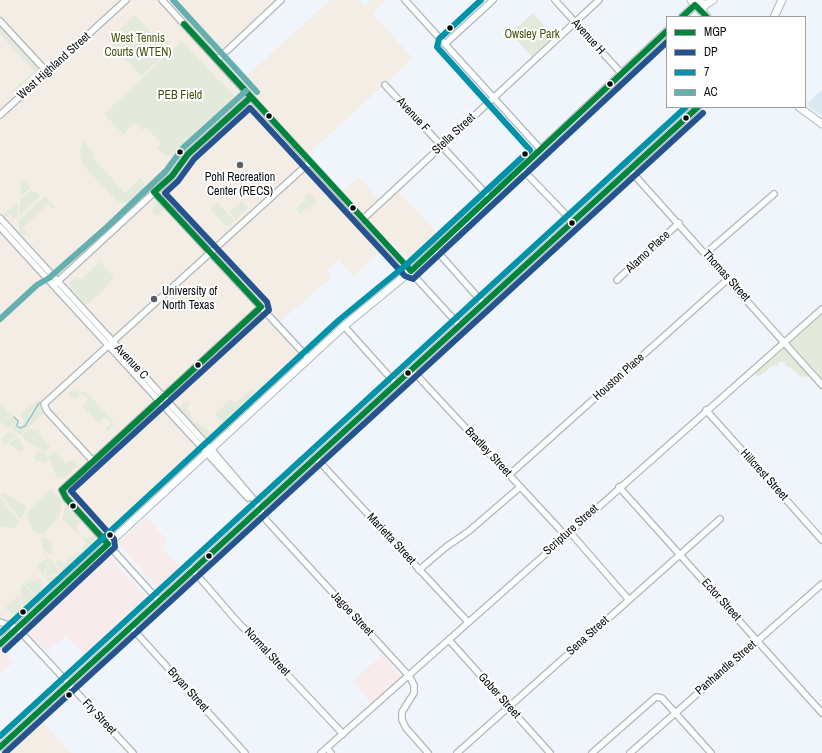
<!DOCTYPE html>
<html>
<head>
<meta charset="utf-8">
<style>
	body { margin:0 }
	#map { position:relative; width:822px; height:753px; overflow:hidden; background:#eff5fa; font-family:"Archivo Narrow",sans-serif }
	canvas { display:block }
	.legend { position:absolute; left:666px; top:16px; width:140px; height:92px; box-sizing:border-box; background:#fff; border:1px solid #9d9fa0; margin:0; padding:5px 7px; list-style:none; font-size:12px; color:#0b0e11 }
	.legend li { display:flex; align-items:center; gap:8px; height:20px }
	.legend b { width:20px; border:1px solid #9d9fa0 }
</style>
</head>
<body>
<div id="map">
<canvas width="822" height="753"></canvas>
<ul class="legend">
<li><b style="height:5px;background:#00853e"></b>MGP</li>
<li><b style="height:5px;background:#24538f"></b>DP</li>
<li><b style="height:5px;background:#0092a9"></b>7</li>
<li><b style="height:5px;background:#66afaf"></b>AC</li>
</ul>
</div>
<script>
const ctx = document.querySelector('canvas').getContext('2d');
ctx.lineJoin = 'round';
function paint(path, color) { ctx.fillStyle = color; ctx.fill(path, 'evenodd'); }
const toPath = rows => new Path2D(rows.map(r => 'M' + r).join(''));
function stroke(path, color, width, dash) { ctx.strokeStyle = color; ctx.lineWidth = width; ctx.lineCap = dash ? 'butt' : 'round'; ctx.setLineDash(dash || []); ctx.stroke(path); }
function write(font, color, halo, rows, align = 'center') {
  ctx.font = font + ' "Archivo Narrow",sans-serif'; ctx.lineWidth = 4; ctx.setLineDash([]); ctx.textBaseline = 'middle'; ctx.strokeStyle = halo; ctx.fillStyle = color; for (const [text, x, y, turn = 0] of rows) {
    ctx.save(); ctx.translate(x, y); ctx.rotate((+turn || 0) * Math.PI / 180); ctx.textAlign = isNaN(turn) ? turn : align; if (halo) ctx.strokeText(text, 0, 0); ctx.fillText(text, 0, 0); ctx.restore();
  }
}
const commercial = toPath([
	[146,517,167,540,161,547,182,570,160,591,119,544,119,542],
	[107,554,149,601,87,658,65,636,47,652,26,629,27,625],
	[1,648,14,662,0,674,0,649],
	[382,655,402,678,372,704,352,682]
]);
const built = toPath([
	[822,90,822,116,806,104]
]);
const education = toPath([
	[0,0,276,0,212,60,235,86,330,0,359,0,365,6,371,0,386,0,372,13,413,58,302,160,336,197,359,177,383,204,398,191,442,238,413,264,391,241,354,276,339,260,327,271,332,277,274,327,303,359,17,623,0,620],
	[40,719,71,753,4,753]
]);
const green = toPath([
	[533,13,553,36,532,57,510,33],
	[135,15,168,51,141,76,108,40],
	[0,26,39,69,14,93,12,91,34,71,0,34],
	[182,41,234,96,234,99,173,156,164,155,157,148,161,143,146,127,142,130,135,123,123,134,104,114],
	[82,140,95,154,92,157,125,193,141,178,144,184,143,191,145,193,140,197,124,203,117,201,82,164,80,153],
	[21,181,26,181,31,187,20,197],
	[31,190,33,192,35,191,40,197,19,216,20,200],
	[310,193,317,201,307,210,305,208,301,214,296,209,305,200,305,196],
	[45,196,56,207,53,209,48,204,22,228,31,238,26,235,22,236,19,232,19,220],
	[156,199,164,208,157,217,152,212,154,206,152,203],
	[242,201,248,208,236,219,229,212],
	[18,202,17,218,11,217,11,215,9,215,9,217,3,215],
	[218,202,232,218,233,221,230,225,228,226,223,223,210,209],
	[100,262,114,277,104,290,86,306,69,285,69,283,77,276,81,279],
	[822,309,822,384,784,342],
	[781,345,810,376,801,377,791,368,786,366,785,362,778,362,778,365,771,367,758,377,754,372],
	[215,356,216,359,215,363,201,373,199,370],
	[252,389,259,396,248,407,240,411,234,421,223,428,216,428,222,422,215,414,231,399,235,403],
	[70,391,86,392,113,421,112,427,107,432,105,430,102,433,111,424,105,417,98,423,82,406,88,400,82,393,75,399,73,397,70,398,68,393],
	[45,394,32,410,27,422,22,426,25,420,21,417,21,414],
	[185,401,188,401,190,404,187,407,193,421,210,431,213,435,212,438,208,438,178,408],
	[39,403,46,411,20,435,13,430,12,424,15,419,18,428,20,429,27,425,34,409],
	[0,404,14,418,10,428,0,422],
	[156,410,156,413,161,415,158,421,154,417,136,432,139,436,135,439,132,433],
	[39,428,41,430,38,433,50,446,45,452,25,441,22,435,29,429,34,430],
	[10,431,11,435,12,432,17,436,11,439,4,446,1,439],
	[18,437,24,449,22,452,8,444],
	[39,451,46,454,48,460,44,464,40,460,38,462,33,457],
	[54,451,66,464,71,460,78,466,64,478,56,476,48,456],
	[51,489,62,501,59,517,43,534,33,532,27,515,27,512],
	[5,493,27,507,21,520,0,494],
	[0,497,19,522,15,528,0,527],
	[65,505,70,510,69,511,71,514,72,512,80,521,77,527,77,531,80,533,78,534,65,521,62,522],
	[83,536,87,538,94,536,97,539,97,546,86,556,84,553,86,550,85,549,82,552,81,549,86,543,81,537],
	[41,537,47,538,53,544,51,547,53,549,51,551,55,555,54,556,51,553,48,554,43,549],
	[78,551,85,557,66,575,55,562,59,559,64,564],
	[43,552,49,559,43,576,36,565,47,559,42,553],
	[50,559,62,573,44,577],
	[61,575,64,576,52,587,45,578],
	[32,579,34,581,36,581,36,579,42,579,39,599,24,582],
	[23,583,38,600,24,614,20,590],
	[19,595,23,614,18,619,5,608]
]);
const stream = toPath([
	[14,417,18,421,17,426,20,428,25,426,39,403]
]);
const minor = toPath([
	[162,0,459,325],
	[405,0,541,150],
	[555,0,622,74],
	[0,21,47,72],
	[445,44,493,0],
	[217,60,281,0],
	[385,85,490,198],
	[0,115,126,0],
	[522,169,572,221],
	[629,169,822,385],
	[154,192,309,359],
	[0,218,211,449,255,501,267,521,409,676,414,685,414,693,402,712,402,720,406,728,428,753],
	[363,219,599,0],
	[0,227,248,498],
	[435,249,483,303],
	[706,253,774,194],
	[617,280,679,223],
	[56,283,172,176,188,154,251,97],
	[344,326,395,383],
	[411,369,565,535],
	[706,410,822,540],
	[315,457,468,622],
	[92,460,47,411,44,404,310,162],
	[509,475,728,279],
	[619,487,822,713],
	[569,531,629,600],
	[192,569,235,619,343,734],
	[419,570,446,547,469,531,520,487],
	[159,601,66,498,62,490,261,307],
	[0,622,17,628,133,753],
	[131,627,245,753],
	[449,640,550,753],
	[327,748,331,753],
	[321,753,822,309],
	[457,753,720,519],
	[592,753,656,697,662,698,711,753],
	[630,753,822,584]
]);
const major = toPath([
	[691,0,707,17],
	[701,11,705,5,713,0],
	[682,17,701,0],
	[774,17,782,0],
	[799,107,822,124],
	[0,644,344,326,411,271,463,223,667,31],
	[0,747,698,107]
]);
const bus1 = toPath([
	[682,17,695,5,707,17],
	[184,24,411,271,667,31],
	[154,192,261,307],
	[154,192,172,176,188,154,251,97],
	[62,490,261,307],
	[62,490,66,498,108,544],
	[0,644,108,544],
	[0,747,698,107]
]);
const bus2 = toPath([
	[5,650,115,547,114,539,71,491,269,310,267,302,165,193,178,181,194,159,250,108,405,276,413,279,667,42],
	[5,753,703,113]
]);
const bus3 = toPath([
	[0,633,339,320,406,265,530,150,437,47,439,39,481,0],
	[0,736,686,107]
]);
const bus4 = toPath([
	[173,0,257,92],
	[0,319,37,285,49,278,107,227,166,171,183,148,246,91]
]);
const markers = [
	[450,28,3.5,"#0b0e11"],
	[610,84,3.5,"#0b0e11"],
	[269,116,3.5,"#0b0e11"],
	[686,118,3.5,"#0b0e11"],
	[180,152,3.5,"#0b0e11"],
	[525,154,3.5,"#0b0e11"],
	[240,165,4,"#5b5f63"],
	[353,208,3.5,"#0b0e11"],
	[572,223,3.5,"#0b0e11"],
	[154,299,4,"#5b5f63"],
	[198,365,3.5,"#0b0e11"],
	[408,373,3.5,"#0b0e11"],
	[73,506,3.5,"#0b0e11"],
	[110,535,3.5,"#0b0e11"],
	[209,556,3.5,"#0b0e11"],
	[23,612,3.5,"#0b0e11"],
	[69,695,3.5,"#0b0e11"]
];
const parkNames = [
	["Owsley Park",532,35],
	["West Tennis",138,39],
	["Courts (WTEN)",138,53],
	["PEB Field",180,96]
];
const streetNames = [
	["Avenue H",588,37,48],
	["West Highland Street",54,66,-42],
	["Avenue F",413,115,47],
	["Stella Street",454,134,-43],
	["Alamo Place",648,252,-43],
	["Thomas Street",726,276,48],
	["Avenue C",131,362,47],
	["Houston Place",619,377,-42],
	["Bradley Street",488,452,47],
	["Hillcrest Street",764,475,48],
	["Scripture Street",571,530,-42],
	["Marietta Street",391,539,47],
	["Ector Street",721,600,48],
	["Jagoe Street",352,614,47],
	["Sena Street",588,636,-42],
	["Normal Street",267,652,47],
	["Panhandle Street",726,668,-41],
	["Bryan Street",188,690,48],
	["Gober Street",499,696,48],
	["Fry Street",99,717,47]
];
const poiNames = [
	["Pohl Recreation",240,178],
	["Center (RECS)",240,192],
	["University of",162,292,"left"],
	["North Texas",162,306,"left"]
];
paint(commercial, '#f7ebec');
paint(built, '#dbe7f1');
paint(education, '#f4ede6');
paint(green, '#e3eadb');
stroke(stream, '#9bc4c8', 1.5);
stroke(minor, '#b2b7ba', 8);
stroke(major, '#b2b7ba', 9);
stroke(minor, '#fdfefe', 5.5);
stroke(major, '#fdfefe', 7);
stroke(bus1, '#00853e', 6);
stroke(bus2, '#24538f', 6);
stroke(bus3, '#0092a9', 6);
stroke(bus4, '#66afaf', 6);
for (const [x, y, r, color] of markers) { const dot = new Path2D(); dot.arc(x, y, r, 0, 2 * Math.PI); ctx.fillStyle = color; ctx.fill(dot); stroke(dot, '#fff', 1.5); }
write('12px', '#47510e', '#fff', parkNames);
write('12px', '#0b0e11', '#fff', streetNames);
write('12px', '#0b0e11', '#fff', poiNames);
</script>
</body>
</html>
